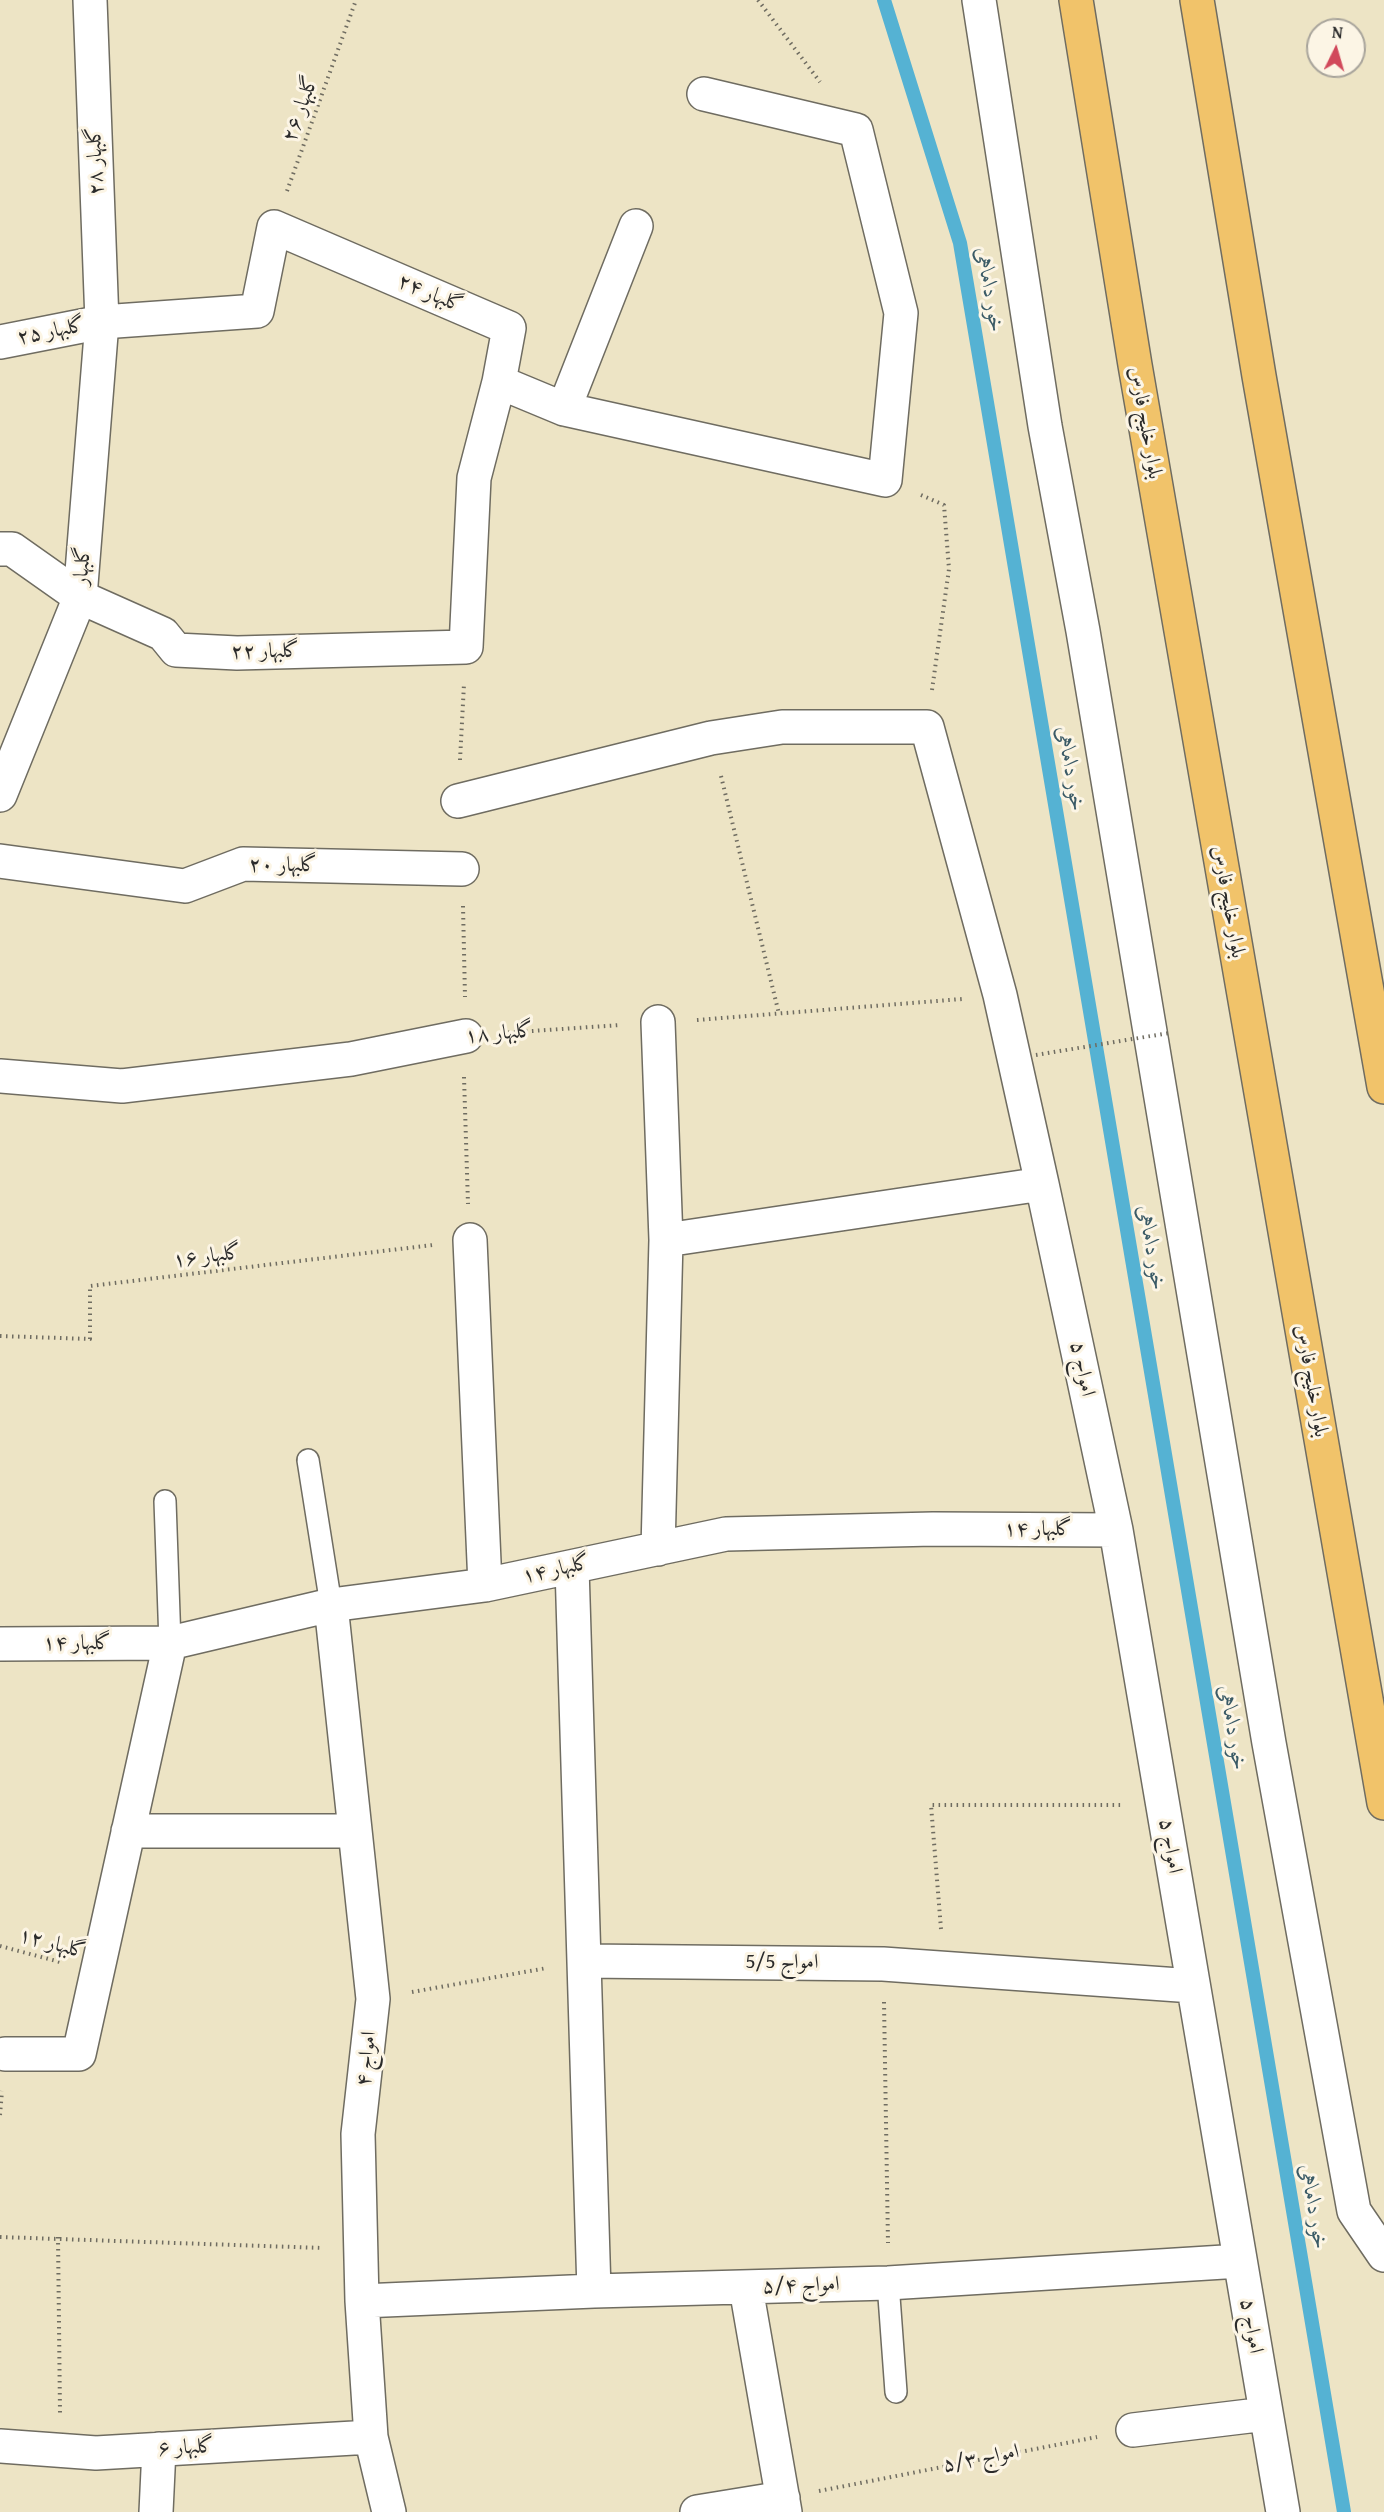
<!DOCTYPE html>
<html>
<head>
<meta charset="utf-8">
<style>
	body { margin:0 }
	#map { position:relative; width:1384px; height:2512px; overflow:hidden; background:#ede4c5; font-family:"Gentium Book Plus",serif }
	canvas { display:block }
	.north { position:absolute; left:1306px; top:18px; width:60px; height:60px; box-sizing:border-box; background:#fcf5e5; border:2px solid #a8a49b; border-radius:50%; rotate:5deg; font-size:16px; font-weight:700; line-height:24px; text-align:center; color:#2b2b2b }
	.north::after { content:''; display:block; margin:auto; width:21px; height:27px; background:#d1495b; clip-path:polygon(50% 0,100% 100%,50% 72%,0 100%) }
</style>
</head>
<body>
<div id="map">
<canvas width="1384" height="2512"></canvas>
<div class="north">N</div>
</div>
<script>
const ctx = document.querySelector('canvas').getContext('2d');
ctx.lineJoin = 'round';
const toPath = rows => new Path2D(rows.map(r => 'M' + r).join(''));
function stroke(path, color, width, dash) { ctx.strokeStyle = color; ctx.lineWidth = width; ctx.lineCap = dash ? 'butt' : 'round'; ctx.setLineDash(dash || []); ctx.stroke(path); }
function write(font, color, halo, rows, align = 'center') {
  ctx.font = font + ' "Gentium Book Plus",Amiri,serif'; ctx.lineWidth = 6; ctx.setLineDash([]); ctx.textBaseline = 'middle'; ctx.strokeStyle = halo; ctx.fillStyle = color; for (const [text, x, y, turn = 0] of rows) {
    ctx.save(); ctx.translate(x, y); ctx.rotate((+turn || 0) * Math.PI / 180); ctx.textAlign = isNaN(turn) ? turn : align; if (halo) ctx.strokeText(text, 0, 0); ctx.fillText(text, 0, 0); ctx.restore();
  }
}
const stream = toPath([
	[884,0,960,243,1344,2512]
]);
const path = toPath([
	[758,0,820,82],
	[287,191,356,0],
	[921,495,944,505,949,569,932,690],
	[460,760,464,684],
	[721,776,779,1014],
	[463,906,465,997],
	[697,1020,962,999],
	[502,1033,621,1025],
	[464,1077,468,1204],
	[0,1336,90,1339,90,1286,433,1245],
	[941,1929,931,1805,1123,1805],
	[0,1946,60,1962],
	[412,1992,547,1968],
	[884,2002,888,2243],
	[0,2115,2,2091],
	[0,2237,323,2248],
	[58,2237,60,2413],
	[819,2491,1097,2437]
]);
const service = toPath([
	[308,1460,331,1605],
	[165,1501,170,1643],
	[888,2283,896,2392]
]);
const minor = toPath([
	[90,0,102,322],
	[979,0,1045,426,1083,631,1269,1743,1354,2211,1384,2255],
	[0,342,102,322,257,311,274,227,509,328,499,382,474,478,466,647,237,653,176,650,163,634,80,597,12,549,0,549],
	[499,382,564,409,885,480,901,313,856,130,704,94],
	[564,409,636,226],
	[458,801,711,738,782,727,927,727,1000,995,1042,1184,666,1240],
	[0,861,185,886,243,864,462,869],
	[0,1076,122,1086,351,1059,466,1036],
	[1042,1184,1116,1530,1283,2512],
	[470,1240,485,1585],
	[658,1549,666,1240,658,1022],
	[572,1567,594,2291],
	[331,1605,373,1999,358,2134,362,2301,371,2437,389,2512],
	[0,1644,170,1643,331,1605,485,1585,726,1534,933,1529,1116,1530],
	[128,1831,354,1831],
	[584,1961,883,1964,1193,1986],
	[5,2054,79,2054,170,1643],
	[746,2288,785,2512],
	[362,2301,594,2291,888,2283,1240,2261],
	[1133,2430,1266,2414],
	[0,2446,96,2453,371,2437],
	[156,2512,159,2449],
	[697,2512,783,2498]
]);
const tertiary = toPath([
	[0,795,80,597,102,322]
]);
const primary = toPath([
	[1076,0,1135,365,1384,1803],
	[1197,0,1259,376,1384,1087]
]);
const pathBridge = toPath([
	[1036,1055,1169,1033]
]);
const streetNames = [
	["گلبهار ۲۶",301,109,-70],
	["گلبهار ۲۸",96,161,-92],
	["گلبهار ۲۴",430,294,23],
	["گلبهار ۲۵",51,332,-11],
	["بلوار خلیج فارس",1145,423,80],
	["گلبهار",83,566,-85],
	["گلبهار ۲۲",265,652,-1],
	["گلبهار ۲۰",283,866],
	["بلوار خلیج فارس",1228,902,80],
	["گلبهار ۱۸",499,1034,-5],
	["گلبهار ۱۶",207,1257,-7],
	["امواج ۵",1082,1369,78],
	["بلوار خلیج فارس",1311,1381,80],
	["گلبهار ۱۴",1038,1530],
	["گلبهار ۱۴",556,1570,-12],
	["گلبهار ۱۴",77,1644],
	["امواج ۵",1170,1846,80],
	["گلبهار ۱۲",52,1944,15],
	["امواج 5/5",782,1963],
	["امواج ۴",367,2059,-84],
	["امواج ۵/۴",801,2286,-2],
	["امواج ۵",1251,2326,80],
	["گلبهار ۶",186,2448,-3],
	["امواج ۵/۳",981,2459,-11]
];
const waterNames = [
	["خور داماهی",989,290,80],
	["خور داماهی",1070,769,80],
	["خور داماهی",1151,1248,80],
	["خور داماهی",1232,1728,80],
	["خور داماهی",1313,2207,80]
];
stroke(stream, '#55b2d3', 14);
stroke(service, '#6f6c61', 24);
stroke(minor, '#6f6c61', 36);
stroke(tertiary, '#6f6c61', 36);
stroke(primary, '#6f6c61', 36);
stroke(path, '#6f6c61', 4, [1.5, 4.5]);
stroke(service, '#fff', 21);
stroke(minor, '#fff', 33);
stroke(tertiary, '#fff', 33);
stroke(primary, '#f1c36a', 33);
stroke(pathBridge, '#6f6c61', 4, [1.5, 4.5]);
write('21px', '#2b2b2b', '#fcf5e5', streetNames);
write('italic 22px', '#3a5a66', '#fcf5e5', waterNames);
</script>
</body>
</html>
